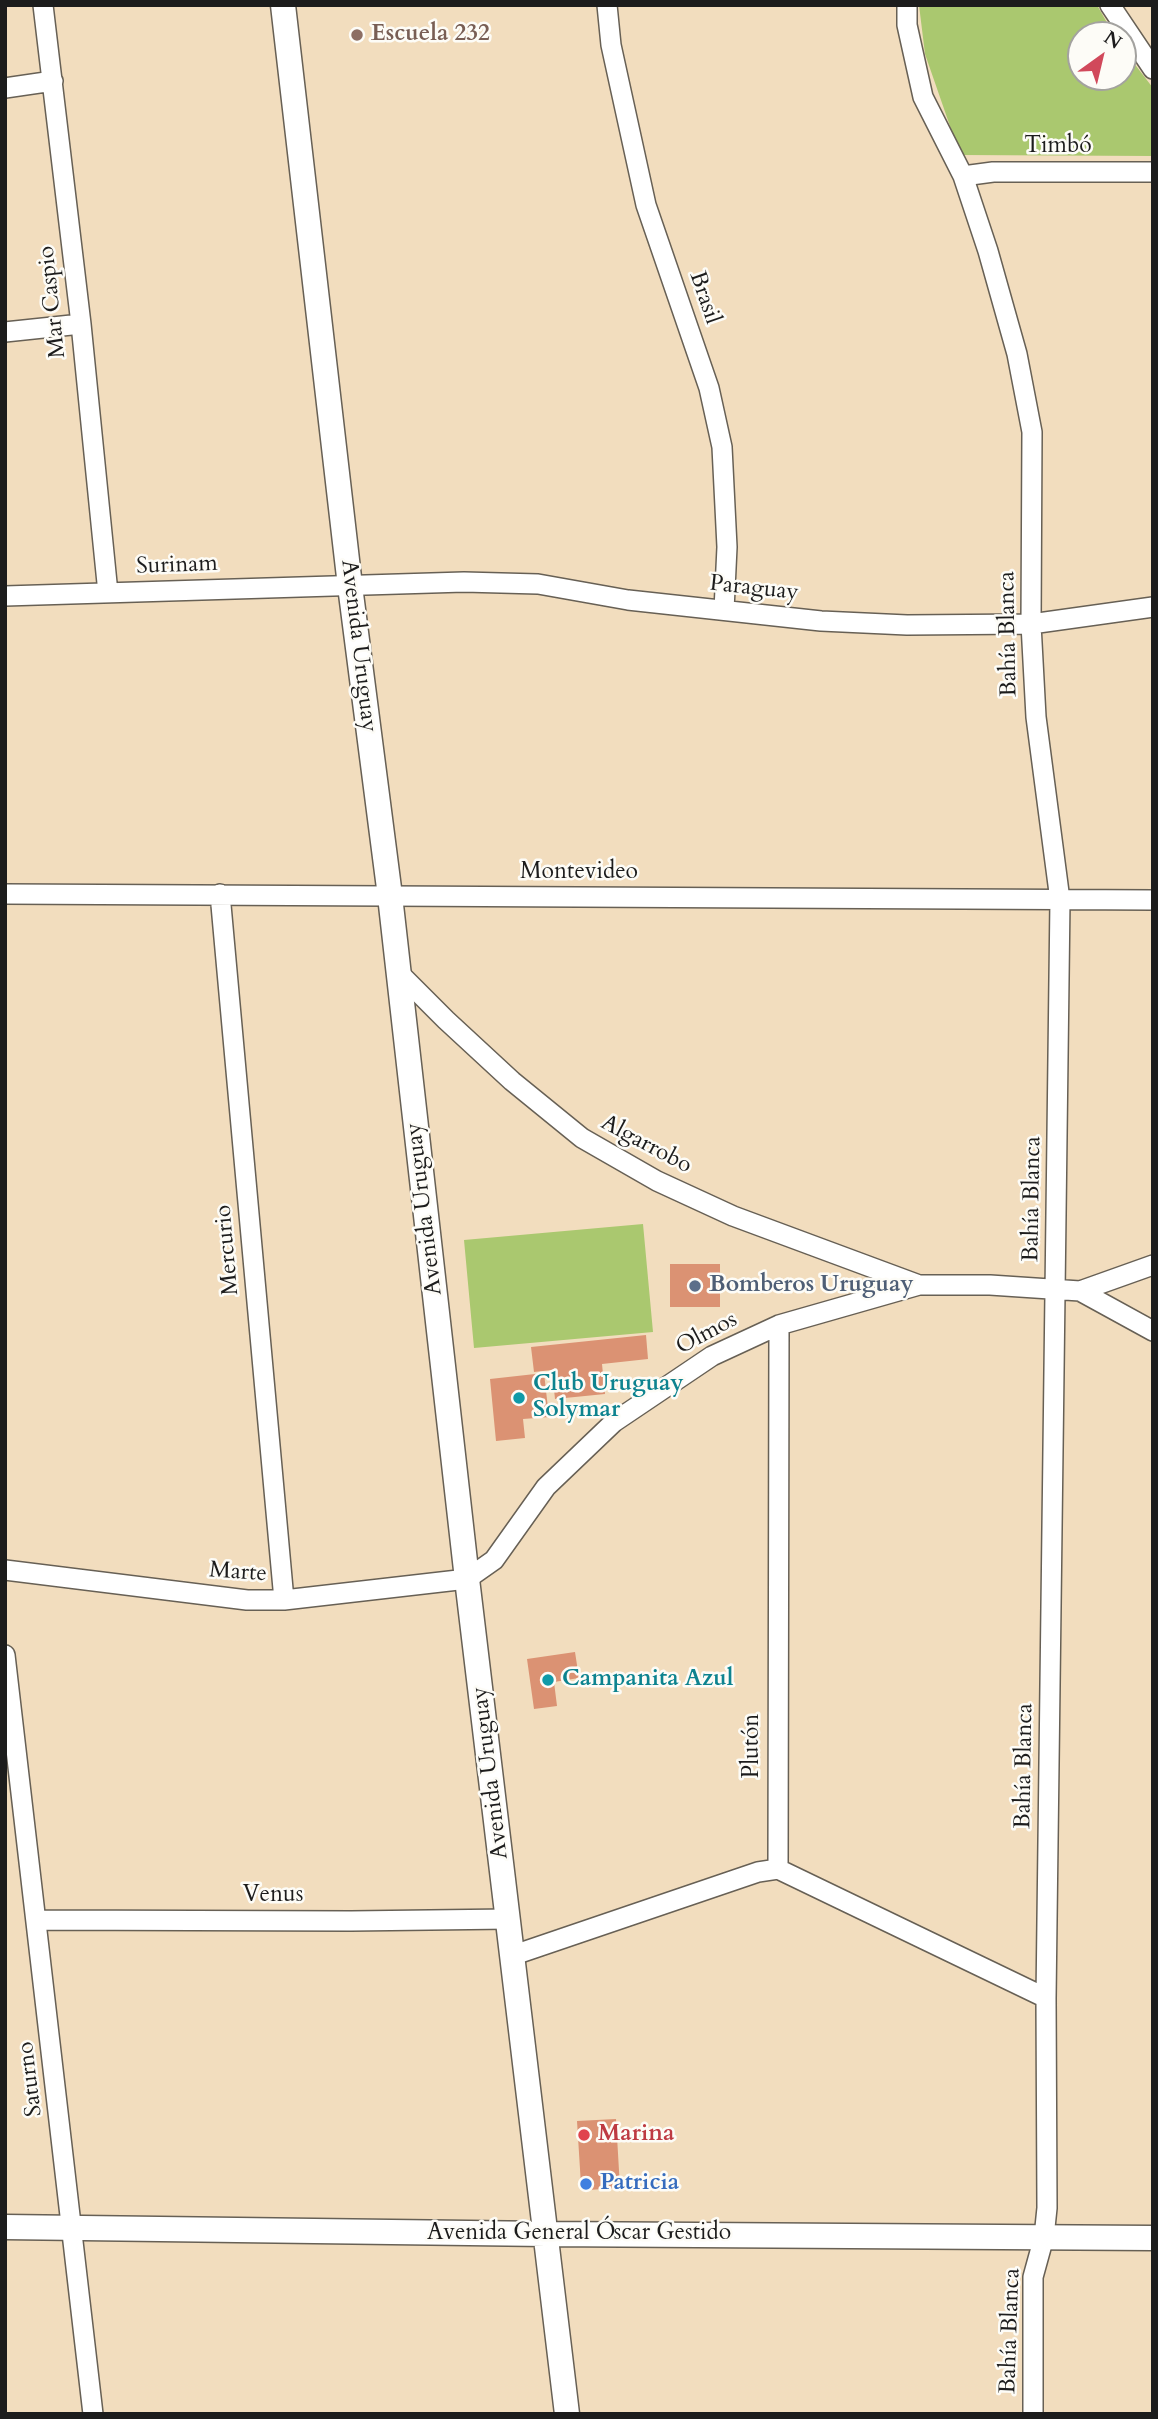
<!DOCTYPE html>
<html>
<head>
<meta charset="utf-8">
<style>
	body { margin:0 }
	#map { position:relative; width:1158px; height:2419px; overflow:hidden; background:#f2ddbe; font-family:Cardo,serif }
	canvas { display:block }
	.frame { position:absolute; inset:0; border:7px solid #1c1c1c; pointer-events:none }
	.north { position:absolute; left:1067px; top:21px; width:70px; height:70px; box-sizing:border-box; background:#fdfcf7; border:2px solid #a3a29f; border-radius:50%; rotate:34deg; font-size:19px; font-weight:700; line-height:28px; text-align:center; color:#1c1c1c }
	.north::after { content:''; display:block; margin:auto; width:24px; height:32px; background:#d1495b; clip-path:polygon(50% 0,100% 100%,50% 72%,0 100%) }
</style>
</head>
<body>
<div id="map">
<canvas width="1158" height="2419"></canvas>
<div class="frame"></div>
<div class="north">N</div>
</div>
<script>
const ctx = document.querySelector('canvas').getContext('2d');
ctx.lineJoin = 'round';
function paint(path, color) { ctx.fillStyle = color; ctx.fill(path, 'evenodd'); }
const toPath = rows => new Path2D(rows.map(r => 'M' + r).join(''));
function stroke(path, color, width, dash) { ctx.strokeStyle = color; ctx.lineWidth = width; ctx.lineCap = dash ? 'butt' : 'round'; ctx.setLineDash(dash || []); ctx.stroke(path); }
function write(font, color, halo, rows, align = 'center') {
  ctx.font = font + ' Cardo,serif'; ctx.lineWidth = 5; ctx.setLineDash([]); ctx.textBaseline = 'middle'; ctx.strokeStyle = halo; ctx.fillStyle = color; for (const [text, x, y, turn = 0] of rows) {
    ctx.save(); ctx.translate(x, y); ctx.rotate((+turn || 0) * Math.PI / 180); ctx.textAlign = isNaN(turn) ? turn : align; if (halo) ctx.strokeText(text, 0, 0); ctx.fillText(text, 0, 0); ctx.restore();
  }
}
const green = toPath([
	[919,5,1097,5,1114,35,1081,35,1081,77,1123,77,1123,49,1153,88,1153,156,960,155,925,54],
	[643,1224,653,1332,474,1348,464,1240]
]);
const building = toPath([
	[670,1264,720,1264,720,1307,670,1307],
	[646,1335,648,1359,602,1364,605,1394,555,1399,552,1370,534,1372,531,1347],
	[544,1373,549,1417,523,1419,525,1438,496,1441,490,1379],
	[575,1652,579,1678,554,1682,557,1706,534,1709,527,1659],
	[616,2119,620,2188,588,2190,581,2185,577,2121]
]);
const minor = toPath([
	[43,5,81,324,108,593],
	[607,5,611,45,646,205,709,388,722,447,727,547,724,610],
	[907,5,907,25,923,97,963,176,988,251,1017,354,1032,432,1031,624,1036,717,1060,900,1046,1998,1047,2208,1044,2237,1033,2277,1033,2414],
	[1110,5,1153,69],
	[5,88,53,81],
	[963,176,993,172,1153,172],
	[5,332,81,324],
	[5,596,464,582,538,584,628,600,821,621,907,625,1031,624,1153,607],
	[5,894,1153,900],
	[220,894,284,1600],
	[397,971,446,1020,512,1081,582,1138,657,1181,733,1216,919,1285],
	[1080,1291,1153,1331],
	[5,1570,247,1600,284,1600,467,1579,494,1560,546,1487,614,1422,712,1356,779,1325,919,1285,990,1285,1080,1291,1153,1265],
	[5,1655,93,2414],
	[778,1869,779,1325],
	[778,1869,1046,1998],
	[37,1920,351,1921,509,1919],
	[514,1955,758,1872,778,1869]
]);
const tertiary = toPath([
	[283,5,350,586,390,896,467,1579,567,2414],
	[5,2227,546,2234,1153,2238]
]);
const markers = [
	[357,35,7,"#8d6e63"],
	[695,1286,7,"#5c6f8a"],
	[519,1398,7,"#0f9aa8"],
	[548,1680,7,"#0f9aa8"],
	[584,2135,7,"#e0444e"],
	[586,2184,7,"#3f7fe0"]
];
const educationNames = [
	["Escuela 232",371,35]
];
const streetNames = [
	["Timbó",1058,147],
	["Brasil",704,298,71],
	["Mar Caspio",53,302,-96],
	["Surinam",177,566,-2],
	["Paraguay",754,589,6],
	["Bahía Blanca",1009,634,-91],
	["Avenida Uruguay",358,646,83],
	["Montevideo",579,873],
	["Algarrobo",646,1145,28],
	["Bahía Blanca",1033,1199,-89],
	["Avenida Uruguay",425,1209,-97],
	["Mercurio",228,1250,-95],
	["Olmos",707,1334,-28],
	["Marte",238,1573,4],
	["Plutón",753,1746,-90],
	["Bahía Blanca",1025,1766,-89],
	["Avenida Uruguay",491,1773,-97],
	["Venus",273,1896],
	["Saturno",31,2079,-97],
	["Avenida General Óscar Gestido",579,2234],
	["Bahía Blanca",1011,2331,-88]
];
const serviceNames = [
	["Bomberos Uruguay",709,1286]
];
const cultureNames = [
	["Club Uruguay",533,1385],
	["Solymar",533,1411],
	["Campanita Azul",562,1680]
];
const healthNames = [
	["Marina",598,2135]
];
const shopNames = [
	["Patricia",600,2184]
];
paint(green, '#aac86f');
paint(building, '#db9273');
stroke(minor, '#676055', 22);
stroke(tertiary, '#676055', 27);
stroke(minor, '#fff', 19);
stroke(tertiary, '#fff', 24);
for (const [x, y, r, color] of markers) { const dot = new Path2D(); dot.arc(x, y, r, 0, 2 * Math.PI); ctx.fillStyle = color; ctx.fill(dot); stroke(dot, '#fdfcf7', 2.5); }
write('bold 23px', '#785e54', '#fdfcf7', educationNames, 'left');
write('23px', '#1c1c1c', '#fdfcf7', streetNames);
write('bold 23px', '#4e5e75', '#fdfcf7', serviceNames, 'left');
write('bold 23px', '#0d838f', '#fdfcf7', cultureNames, 'left');
write('bold 23px', '#be3a42', '#fdfcf7', healthNames, 'left');
write('bold 23px', '#366cbe', '#fdfcf7', shopNames, 'left');
</script>
</body>
</html>
